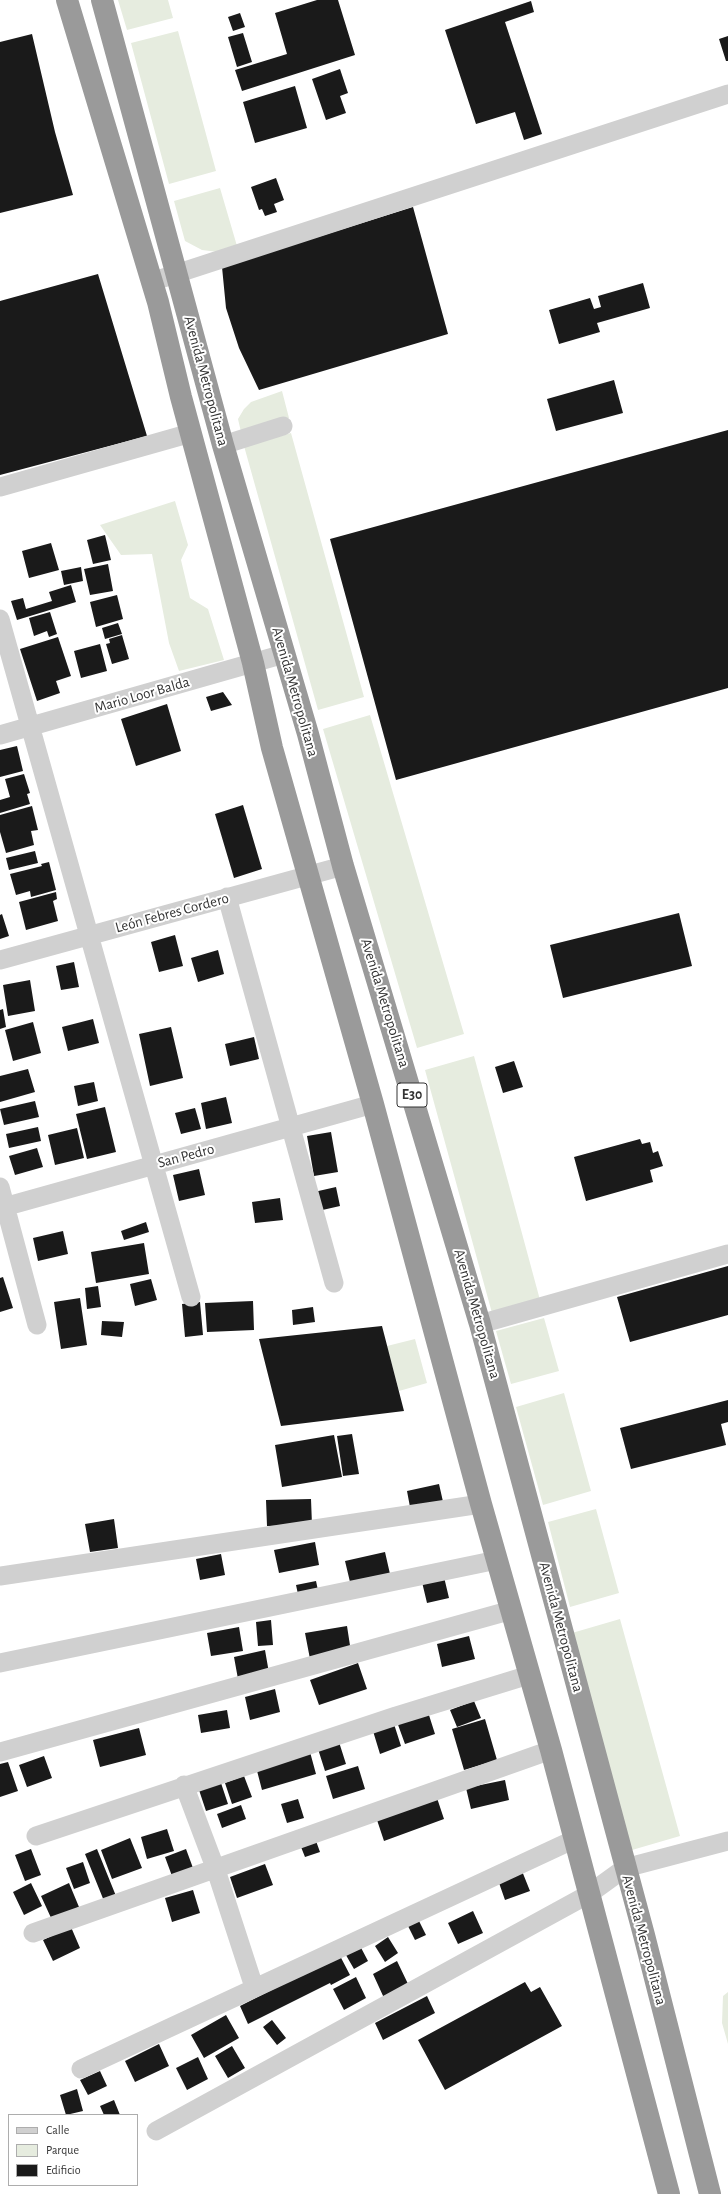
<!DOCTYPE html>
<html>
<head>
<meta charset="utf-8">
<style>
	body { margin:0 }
	#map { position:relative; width:728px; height:2194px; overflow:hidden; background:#fff; font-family:"Alegreya Sans",sans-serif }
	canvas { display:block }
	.legend { position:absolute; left:8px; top:2114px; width:130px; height:72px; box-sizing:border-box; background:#fff; border:1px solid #adadad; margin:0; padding:5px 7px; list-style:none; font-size:12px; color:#333 }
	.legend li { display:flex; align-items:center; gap:8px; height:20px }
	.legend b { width:20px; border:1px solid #adadad }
</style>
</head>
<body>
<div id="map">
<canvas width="728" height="2194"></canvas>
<ul class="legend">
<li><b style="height:5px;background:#d0d0d0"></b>Calle</li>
<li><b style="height:11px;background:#e6ecdf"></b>Parque</li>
<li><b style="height:11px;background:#1a1a1a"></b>Edificio</li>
</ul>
</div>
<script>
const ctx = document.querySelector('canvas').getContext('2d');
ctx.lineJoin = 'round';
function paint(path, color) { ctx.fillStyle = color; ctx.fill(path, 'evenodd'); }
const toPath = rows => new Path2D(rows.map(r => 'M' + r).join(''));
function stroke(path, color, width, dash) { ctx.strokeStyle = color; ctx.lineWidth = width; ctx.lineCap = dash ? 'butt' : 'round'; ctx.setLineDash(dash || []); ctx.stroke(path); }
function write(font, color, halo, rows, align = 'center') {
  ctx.font = font + ' "Alegreya Sans",sans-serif'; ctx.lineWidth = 4; ctx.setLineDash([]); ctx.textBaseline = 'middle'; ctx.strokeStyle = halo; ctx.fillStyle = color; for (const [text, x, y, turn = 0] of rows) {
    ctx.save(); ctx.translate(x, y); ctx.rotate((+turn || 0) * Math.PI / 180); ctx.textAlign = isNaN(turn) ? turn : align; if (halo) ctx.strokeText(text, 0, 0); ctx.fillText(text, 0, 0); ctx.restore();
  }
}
const green = toPath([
	[118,0,168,0,173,18,127,30],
	[178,31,216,171,169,184,131,43],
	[220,188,237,246,218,252,202,250,185,241,174,201],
	[282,391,289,418,241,432,238,419,244,409,251,402],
	[291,433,364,697,318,710,244,446],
	[175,501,188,545,181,560,190,598,208,609,224,660,179,671,169,643,152,554,121,555,100,525],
	[370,715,464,1034,417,1048,323,729],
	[474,1056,540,1300,492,1313,425,1070],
	[544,1318,559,1371,511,1384,496,1331],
	[415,1339,427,1383,399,1391,387,1346],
	[564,1393,591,1491,543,1505,516,1407],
	[596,1509,619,1593,570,1607,548,1522],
	[620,1619,680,1836,632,1850,572,1633],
	[728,1992,728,2044,722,2023,723,1996]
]);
const building = toPath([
	[317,0,338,0,355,55,242,91,235,70,287,54,275,13],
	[531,1,534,12,505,22,542,134,524,140,515,112,476,124,445,30],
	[240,13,245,27,233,31,228,17],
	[243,33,252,62,237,67,228,37],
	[32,34,55,132,73,195,0,213,0,42],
	[728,36,728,61,726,61,719,39],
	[340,69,348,93,340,96,346,113,326,120,312,79],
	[295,86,307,128,255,143,243,102],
	[276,178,284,200,274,204,277,212,265,216,262,209,259,210,251,187],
	[413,207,448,334,259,390,239,348,226,308,222,267],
	[98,274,147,436,0,475,0,301],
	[643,283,650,308,597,323,600,332,559,344,549,310,590,298,594,309,601,307,598,296],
	[614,380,623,413,556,431,547,399],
	[728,430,728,688,396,780,330,539],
	[105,535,111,560,93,564,87,540],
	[51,543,59,570,29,578,22,551],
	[108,564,113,591,90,595,84,569],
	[81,567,83,581,64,585,61,571],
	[71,585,76,602,17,620,11,601,23,598,26,609,52,601,49,592],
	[117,595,123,619,96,627,90,602],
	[50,612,57,634,49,637,47,631,34,636,29,618],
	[118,623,122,634,105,639,102,628],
	[122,635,129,659,112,664,106,644,110,643,109,639],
	[58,637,71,676,56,681,60,693,37,701,20,649],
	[100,644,107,671,81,678,74,651],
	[223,692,232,705,211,711,206,697],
	[167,704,181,751,136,766,121,719],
	[17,746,23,771,0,777,0,750],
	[24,774,30,793,27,794,30,804,0,813,0,800,10,797,5,779],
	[243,805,262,869,234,878,215,814],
	[32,806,38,830,31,831,34,845,6,853,0,832,0,815],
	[35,851,38,863,9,870,6,858],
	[49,862,56,890,31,897,30,891,16,895,10,874,42,866,41,864],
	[56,892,57,899,53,901,58,921,26,930,19,902],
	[679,913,692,966,563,998,550,945],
	[2,914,9,936,0,939,0,915],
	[175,935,183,966,159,972,151,942],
	[218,950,224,974,198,982,191,958],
	[74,962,79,987,61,990,56,966],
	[30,980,35,1011,8,1016,3,985],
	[3,1009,6,1027,0,1029,0,1010],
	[93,1019,99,1043,68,1051,62,1027],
	[33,1022,41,1053,13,1061,5,1030],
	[171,1027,183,1078,150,1086,139,1034],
	[254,1037,259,1059,230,1066,225,1044],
	[514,1061,523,1087,503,1093,495,1067],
	[28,1069,35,1092,0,1102,0,1076],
	[94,1082,98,1101,78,1106,74,1086],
	[226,1097,232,1123,206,1129,201,1103],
	[35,1101,39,1117,4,1125,0,1109],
	[105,1107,116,1152,87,1159,76,1114],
	[195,1108,201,1129,181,1134,175,1113],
	[38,1127,41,1141,9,1148,6,1134],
	[77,1128,84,1158,55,1165,48,1135],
	[331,1132,338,1172,314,1176,307,1136],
	[640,1139,642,1144,650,1142,653,1153,658,1151,663,1166,650,1170,653,1182,586,1201,574,1157],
	[37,1148,43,1167,15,1175,9,1156],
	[199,1169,205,1195,179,1201,173,1175],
	[336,1187,340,1206,318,1211,314,1192],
	[280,1198,283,1220,255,1223,252,1202],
	[146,1222,149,1232,124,1240,121,1231],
	[63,1231,68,1254,38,1261,33,1238],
	[144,1243,149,1274,96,1283,91,1252],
	[728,1266,728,1315,630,1342,617,1297],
	[3,1277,13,1308,0,1312,0,1278],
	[151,1279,157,1300,135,1306,130,1284],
	[98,1286,101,1307,87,1309,85,1288],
	[80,1298,87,1345,61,1349,54,1302],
	[253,1301,254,1330,207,1332,205,1303],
	[200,1302,203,1335,185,1337,182,1304],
	[313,1307,315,1322,293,1325,292,1310],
	[102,1321,124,1322,122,1337,101,1335],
	[382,1326,404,1411,281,1426,259,1339],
	[728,1400,728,1422,721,1424,726,1445,631,1469,620,1428],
	[352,1434,359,1474,343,1476,337,1436],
	[334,1435,342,1477,282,1487,275,1445],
	[439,1484,444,1506,410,1507,407,1491],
	[311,1499,312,1525,267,1526,266,1500],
	[114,1519,118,1548,90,1552,85,1524],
	[315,1542,319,1565,279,1573,274,1550],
	[385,1552,390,1574,350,1582,345,1561],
	[221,1554,225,1575,200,1580,196,1559],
	[444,1577,449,1598,427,1603,422,1582],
	[316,1581,319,1595,299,1599,296,1585],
	[271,1620,273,1645,258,1646,256,1622],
	[347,1626,351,1652,310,1659,305,1633],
	[239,1627,243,1651,211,1656,207,1633],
	[469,1636,475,1659,442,1667,437,1644],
	[265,1650,269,1673,238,1679,234,1657],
	[358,1663,367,1689,319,1705,310,1680],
	[275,1689,280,1712,250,1720,245,1697],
	[474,1701,481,1718,457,1727,450,1710],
	[227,1710,230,1728,201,1733,198,1715],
	[428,1712,435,1734,405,1744,397,1722],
	[485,1719,497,1760,464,1770,452,1729],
	[394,1724,401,1746,380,1754,373,1731],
	[139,1728,146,1755,100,1767,93,1740],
	[339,1742,346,1764,325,1771,318,1749],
	[310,1752,316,1774,262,1790,256,1767],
	[44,1756,52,1778,27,1787,19,1765],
	[8,1762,18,1791,0,1797,0,1764],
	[358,1766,365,1789,333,1799,326,1776],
	[244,1776,252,1797,232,1804,225,1783],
	[220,1780,228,1804,206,1811,198,1787],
	[505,1780,509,1800,471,1809,466,1788],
	[437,1798,444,1819,384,1841,377,1820],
	[298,1799,304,1818,287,1823,281,1804],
	[241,1805,246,1819,222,1828,217,1814],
	[167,1829,174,1851,147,1859,141,1837],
	[130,1838,142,1868,112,1879,101,1850],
	[316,1841,320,1852,305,1857,301,1847],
	[31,1849,41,1875,25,1881,15,1855],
	[97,1849,116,1896,104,1901,85,1854],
	[186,1849,193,1868,172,1876,165,1857],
	[83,1862,90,1883,74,1889,66,1868],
	[265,1864,273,1885,237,1898,230,1877],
	[522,1871,530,1891,505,1900,498,1880],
	[31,1883,42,1906,24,1915,13,1892],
	[69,1883,79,1907,52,1920,41,1896],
	[193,1890,200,1913,172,1922,165,1898],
	[473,1911,483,1933,458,1944,448,1923],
	[416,1915,426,1935,415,1940,405,1920],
	[71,1927,80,1948,53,1961,43,1940],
	[388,1937,398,1953,385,1962,375,1946],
	[358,1942,368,1961,354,1969,343,1950],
	[338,1952,350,1975,331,1985,330,1983,248,2024,240,2006,321,1965],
	[397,1961,409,1986,384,1998,373,1974],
	[356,1977,366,1998,344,2010,333,1989],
	[525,1982,531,1992,540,1987,562,2026,445,2090,418,2040],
	[427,1996,435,2013,383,2040,375,2023],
	[226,2015,239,2038,204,2058,191,2035],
	[272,2020,286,2038,277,2045,263,2027],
	[159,2044,169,2066,135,2082,125,2061],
	[232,2046,245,2068,228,2078,215,2056],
	[198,2057,208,2079,187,2090,176,2068],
	[100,2071,107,2086,88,2095,80,2080],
	[77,2089,83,2111,66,2115,60,2095],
	[114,2100,120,2115,104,2115,100,2106]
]);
const street = toPath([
	[151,282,728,94],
	[223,445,283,426],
	[0,487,191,433],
	[0,619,191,1297],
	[0,735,284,654],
	[227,897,334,1283],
	[0,960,343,866],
	[0,1187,37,1325],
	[0,1208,373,1104],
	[480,1324,728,1254],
	[0,1576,481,1504],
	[0,1663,497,1560],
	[0,1752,512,1610],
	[184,1785,216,1870,254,1987],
	[36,1836,396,1716,529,1675],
	[33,1933,551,1750],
	[81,2069,575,1839],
	[156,2131,589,1894,625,1868,728,1841]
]);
const highway = toPath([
	[67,0,158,302,181,397,253,663,272,748,373,1104,481,1504,551,1750,669,2194],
	[102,0,223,445,308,734,343,866,480,1324,644,1935,710,2194]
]);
const shields = [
	[412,1095,30]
];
const shieldNames = [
	["E30",412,1095]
];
const streetNames = [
	["Avenida Metropolitana",206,381,75],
	["Avenida Metropolitana",295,692,74],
	["Mario Loor Balda",142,695,-16],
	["León Febres Cordero",172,913,-15],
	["Avenida Metropolitana",385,1003,73],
	["San Pedro",186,1156,-15],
	["Avenida Metropolitana",477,1314,74],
	["Avenida Metropolitana",561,1627,75],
	["Avenida Metropolitana",644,1940,75]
];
paint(green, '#e6ecdf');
paint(building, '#1a1a1a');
stroke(street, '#d0d0d0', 19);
stroke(highway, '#9a9a9a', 22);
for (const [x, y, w] of shields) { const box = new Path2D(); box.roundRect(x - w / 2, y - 12, w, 24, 3); ctx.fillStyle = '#fff'; ctx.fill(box); stroke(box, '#333', 1); }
write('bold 14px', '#333', null, shieldNames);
write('15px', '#333', '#fff', streetNames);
</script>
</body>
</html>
